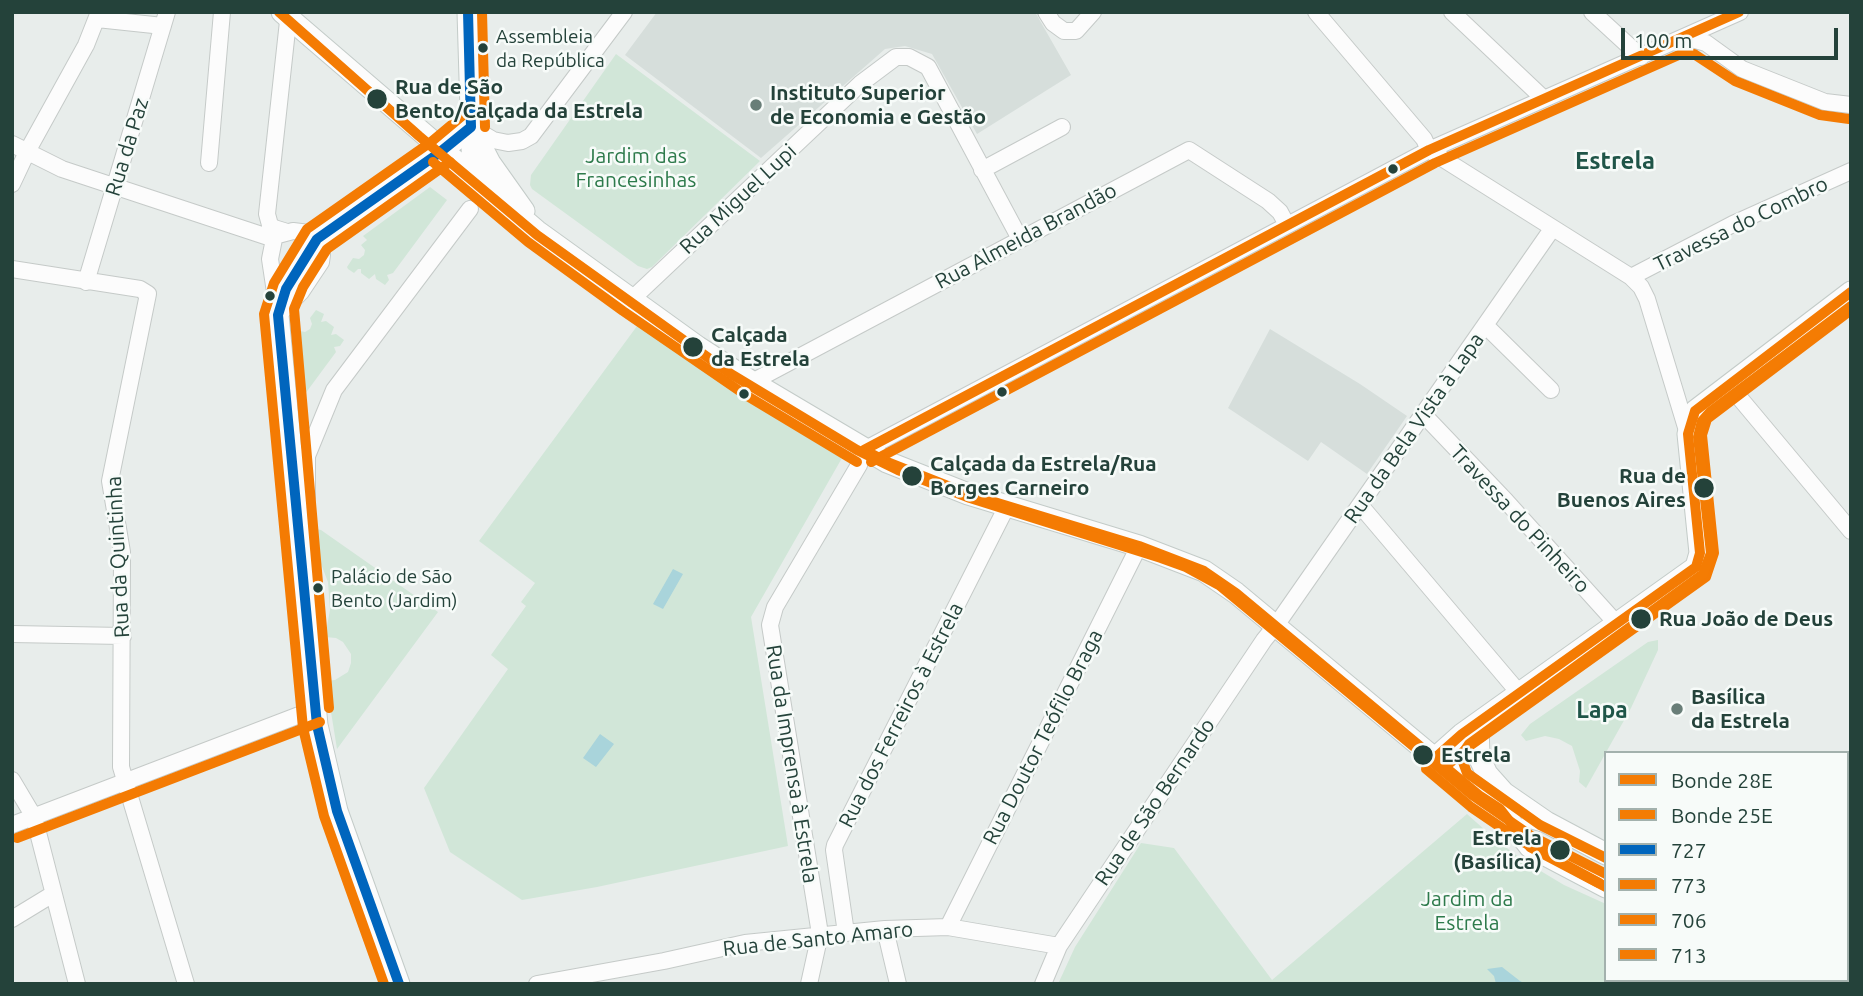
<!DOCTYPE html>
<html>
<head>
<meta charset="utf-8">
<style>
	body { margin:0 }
	#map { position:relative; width:1863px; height:996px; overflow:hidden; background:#e8edeb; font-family:Ubuntu,sans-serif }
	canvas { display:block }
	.frame { position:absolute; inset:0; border:14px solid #24423a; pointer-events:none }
	.legend { position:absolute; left:1604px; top:751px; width:245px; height:231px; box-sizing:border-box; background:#f7fbf9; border:2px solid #a3b1ad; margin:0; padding:9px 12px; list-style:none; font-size:21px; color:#24423a }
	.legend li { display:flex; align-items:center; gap:14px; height:35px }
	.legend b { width:35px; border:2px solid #a3b1ad }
	.scale { position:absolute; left:1621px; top:28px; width:217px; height:32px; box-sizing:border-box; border:4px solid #24423a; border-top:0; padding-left:9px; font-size:21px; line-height:24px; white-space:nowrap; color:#24423a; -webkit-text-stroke:5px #f7fbf9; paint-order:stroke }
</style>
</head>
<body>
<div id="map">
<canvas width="1863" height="996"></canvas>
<div class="frame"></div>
<ul class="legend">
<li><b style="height:9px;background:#f47b03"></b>Bonde 28E</li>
<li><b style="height:9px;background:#f47c03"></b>Bonde 25E</li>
<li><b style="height:9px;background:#0065bd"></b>727</li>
<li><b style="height:9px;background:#f47b03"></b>773</li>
<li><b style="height:9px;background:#f47b03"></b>706</li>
<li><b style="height:9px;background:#f47b03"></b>713</li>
</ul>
<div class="scale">100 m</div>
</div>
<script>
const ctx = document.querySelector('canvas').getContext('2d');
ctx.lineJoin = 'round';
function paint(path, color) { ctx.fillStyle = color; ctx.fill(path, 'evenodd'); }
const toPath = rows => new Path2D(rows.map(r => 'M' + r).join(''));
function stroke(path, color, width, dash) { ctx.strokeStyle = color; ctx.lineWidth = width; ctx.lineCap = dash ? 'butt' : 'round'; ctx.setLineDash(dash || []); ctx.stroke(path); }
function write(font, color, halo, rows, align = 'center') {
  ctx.font = font + ' Ubuntu,sans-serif'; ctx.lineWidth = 5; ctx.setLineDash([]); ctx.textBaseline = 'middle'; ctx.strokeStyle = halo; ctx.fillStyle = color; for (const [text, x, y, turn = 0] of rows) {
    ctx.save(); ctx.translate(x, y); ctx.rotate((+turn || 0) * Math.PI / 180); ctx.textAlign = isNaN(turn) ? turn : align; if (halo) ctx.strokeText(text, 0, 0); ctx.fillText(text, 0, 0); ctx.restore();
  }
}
const built = toPath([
	[657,12,1035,12,1071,75,977,134,932,54,905,46,885,49,761,158,625,55],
	[1270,329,1360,384,1407,416,1367,474,1321,442,1308,461,1228,408]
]);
const green = toPath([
	[616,54,760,161,652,267,647,269,638,266,532,189,530,185,531,175],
	[430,187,447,200,393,273,387,275,389,280,385,285,376,279,375,274,369,279,361,273,361,269,358,269,354,273,348,269,347,267,353,258,359,259,364,255,365,250,361,245,367,240,363,236],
	[316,310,324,314,321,322,326,321,334,327,331,335,336,334,344,340,340,346,334,347,336,352,302,398,295,337,300,331,305,332,310,329,312,324,310,318],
	[640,322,695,361,846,451,751,617,788,846,597,887,522,900,450,852,424,788,508,669,491,655,526,606,521,602,535,583,479,541],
	[316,529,321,530,438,612,337,749,326,681,335,680,348,672,351,663,351,654,343,642,336,638,325,637,330,610,328,582,316,551],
	[1658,640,1658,650,1631,708,1586,788,1579,782,1580,771,1572,746,1559,739,1545,736,1526,741,1521,735,1530,724,1648,642],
	[1467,814,1495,839,1524,861,1564,885,1606,904,1606,980,1663,980,1662,984,1058,984,1075,947,1141,843,1174,848,1272,980]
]);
const water = toPath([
	[673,569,683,574,663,609,653,604],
	[600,734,614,744,596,767,583,758],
	[1502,967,1520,981,1526,984,1496,984,1494,976,1487,969]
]);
const street = toPath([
	[1046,12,1053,23,1064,31,1076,31,1093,12],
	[1316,12,1424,139,1429,150],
	[1452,12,1544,99],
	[1592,12,1641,57],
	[97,19,163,26],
	[1682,40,1692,39,1706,43,1742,69,1825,102,1851,105],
	[471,127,493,140,508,143,522,141,531,136,624,12],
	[12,144,62,169,274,239],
	[1429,150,1631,277,1641,287,1647,299,1688,434],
	[209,163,222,12],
	[982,170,1062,127],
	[12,184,28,150,86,45,99,12],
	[287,232,274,228,270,225,267,214,289,12],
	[278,235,293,231,309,233,317,239,322,255,321,262,301,292,278,315],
	[274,239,270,259,278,312],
	[12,269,140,289,148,294,110,481,122,552,121,767,186,984],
	[1631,277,1733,224,1851,171],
	[86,282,167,12],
	[631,300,860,84,896,57,909,57,928,67,1020,239],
	[1485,325,1551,390],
	[752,382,1189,150,1268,201,1280,212,1287,225],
	[1728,384,1851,531],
	[1423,414,1506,501,1617,624],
	[307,499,307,456,334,390,470,209],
	[1360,505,1520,694],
	[12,634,123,636],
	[12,780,34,817,77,984],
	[12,825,315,709],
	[12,919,53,894],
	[948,927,1139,546],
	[885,929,898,984],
	[846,933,834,850,835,845,1007,506],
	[537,984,664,961,745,943,885,929,948,927,1059,946],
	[809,984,820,934,770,625,775,607,859,465,864,450,1429,150,1740,12],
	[1043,984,1059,946,1264,640,1277,624,1552,229]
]);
const secondary = toPath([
	[282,12,537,231,698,347,752,382,887,462,968,494,1139,546,1204,571,1236,593,1480,796,1500,809,1530,847,1606,887],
	[468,12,473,178],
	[474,132,490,163,524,211],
	[1478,723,1479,757,1487,774,1504,793,1546,822],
	[1435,758,1462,734,1696,567,1700,553,1688,434,1695,411,1851,292],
	[1532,818,1546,822,1606,854],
	[1811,980,1815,984],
	[399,984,337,811,317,725,278,315,286,289,317,239,439,153,471,127]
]);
const primary = toPath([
	[1847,890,1851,888],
	[1847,910,1851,908],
	[1692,984,1695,980]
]);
const bus1 = toPath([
	[468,12,471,127],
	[399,984,337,811,317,725,278,315,286,289,317,239,439,153,471,127]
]);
const bus2 = toPath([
	[433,162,528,242,623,311,744,394,857,462],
	[871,462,1435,163,1681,54,1694,54,1735,81,1820,115,1849,119],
	[329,708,294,309,303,287,327,249,450,162],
	[1444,768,1471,745,1706,577,1714,553,1702,435,1707,419,1851,310],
	[1426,769,1471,807,1518,839,1599,883],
	[17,838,320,722]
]);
const bus3 = toPath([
	[482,12,485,127],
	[384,984,324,816,303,728,264,314,274,283,307,229,431,142,462,116]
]);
const bus4 = toPath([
	[864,450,1429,150,1739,12],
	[864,450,887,462,968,494,1139,546,1204,571,1236,593,1480,796,1500,809,1530,847,1606,887],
	[1435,758,1462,734,1696,567,1700,553,1688,434,1695,411,1851,292]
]);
const tram1 = toPath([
	[279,12,419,136,537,235,731,374,857,450,898,470,970,498,1161,558,1186,567,1219,585,1472,795,1533,837,1606,874]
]);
const tram2 = toPath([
	[1606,858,1540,825,1467,773,1463,762,1465,750,1469,744,1703,574,1711,553,1698,437,1702,421,1710,412,1851,306]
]);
const markers = [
	[483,48,6,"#24423a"],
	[377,99,11,"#24423a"],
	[756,105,7,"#697e78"],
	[1393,169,6,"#24423a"],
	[270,296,6,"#24423a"],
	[693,347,11,"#24423a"],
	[1002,392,6,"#24423a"],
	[744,394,6,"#24423a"],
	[912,476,11,"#24423a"],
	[1704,488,11,"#24423a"],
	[318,588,6,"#24423a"],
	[1641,619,11,"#24423a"],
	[1677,709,7,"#697e78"],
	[1423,755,11,"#24423a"],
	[1560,850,11,"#24423a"]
];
const busNames = [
	["Assembleia",496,37],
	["da República",496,61],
	["Palácio de São",331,577],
	["Bento (Jardim)",331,601]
];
const stopNames = [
	["Rua de São",395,87],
	["Bento/Calçada da Estrela",395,111],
	["Calçada",711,335],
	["da Estrela",711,359],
	["Calçada da Estrela/Rua",930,464],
	["Borges Carneiro",930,488],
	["Rua de",1686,476,"right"],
	["Buenos Aires",1686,500,"right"],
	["Rua João de Deus",1659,619],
	["Estrela",1441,755],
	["Estrela",1542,838,"right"],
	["(Basílica)",1542,862,"right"]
];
const poiNames = [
	["Instituto Superior",770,93],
	["de Economia e Gestão",770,117],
	["Basílica",1691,697],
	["da Estrela",1691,721]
];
const streetNames = [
	["Rua da Paz",127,147,-73],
	["Rua Miguel Lupi",738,199,-43],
	["Travessa do Combro",1741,224,-26],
	["Rua Almeida Brandão",1026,236,-28],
	["Rua da Bela Vista à Lapa",1414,428,-55],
	["Travessa do Pinheiro",1520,519,47],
	["Rua da Quintinha",118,557,-93],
	["Rua dos Ferreiros à Estrela",901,715,-63],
	["Rua Doutor Teófilo Braga",1043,737,-63],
	["Rua da Imprensa à Estrela",792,764,81],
	["Rua de São Bernardo",1155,802,-56],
	["Rua de Santo Amaro",818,939,-6]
];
const parkNames = [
	["Jardim das",636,156],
	["Francesinhas",636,180],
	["Jardim da",1467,899],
	["Estrela",1467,923]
];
const neighbourhoodNames = [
	["Lapa",1602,710]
];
const quarterNames = [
	["Estrela",1615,161]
];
paint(built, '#d6dedb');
paint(green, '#d1e6d8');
paint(water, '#a9d4db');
stroke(street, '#c5cac8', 18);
stroke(secondary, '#c3cbc8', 23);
stroke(primary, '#c3ccc9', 26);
stroke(street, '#fcfcfc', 16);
stroke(secondary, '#fcfcfc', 21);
stroke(primary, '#cfd7d5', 24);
stroke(bus1, '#0065bd', 10);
stroke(bus2, '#f47b03', 10);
stroke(bus3, '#f47b03', 10);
stroke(bus4, '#f47b03', 10);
stroke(tram1, '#f47b03', 10);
stroke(tram2, '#f47c03', 10);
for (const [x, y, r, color] of markers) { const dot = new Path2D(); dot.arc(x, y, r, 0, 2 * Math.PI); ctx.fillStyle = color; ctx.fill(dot); stroke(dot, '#f7fbf9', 2.5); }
write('19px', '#24423a', '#f7fbf9', busNames, 'left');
write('bold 21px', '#24423a', '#f7fbf9', stopNames, 'left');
write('bold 21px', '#24423a', '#f7fbf9', poiNames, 'left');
write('21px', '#24423a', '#f7fbf9', streetNames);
write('21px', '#2d7a4b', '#f7fbf9', parkNames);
write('bold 23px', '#1f5548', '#f7fbf9', neighbourhoodNames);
write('bold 24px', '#1f5548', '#f7fbf9', quarterNames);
</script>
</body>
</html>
